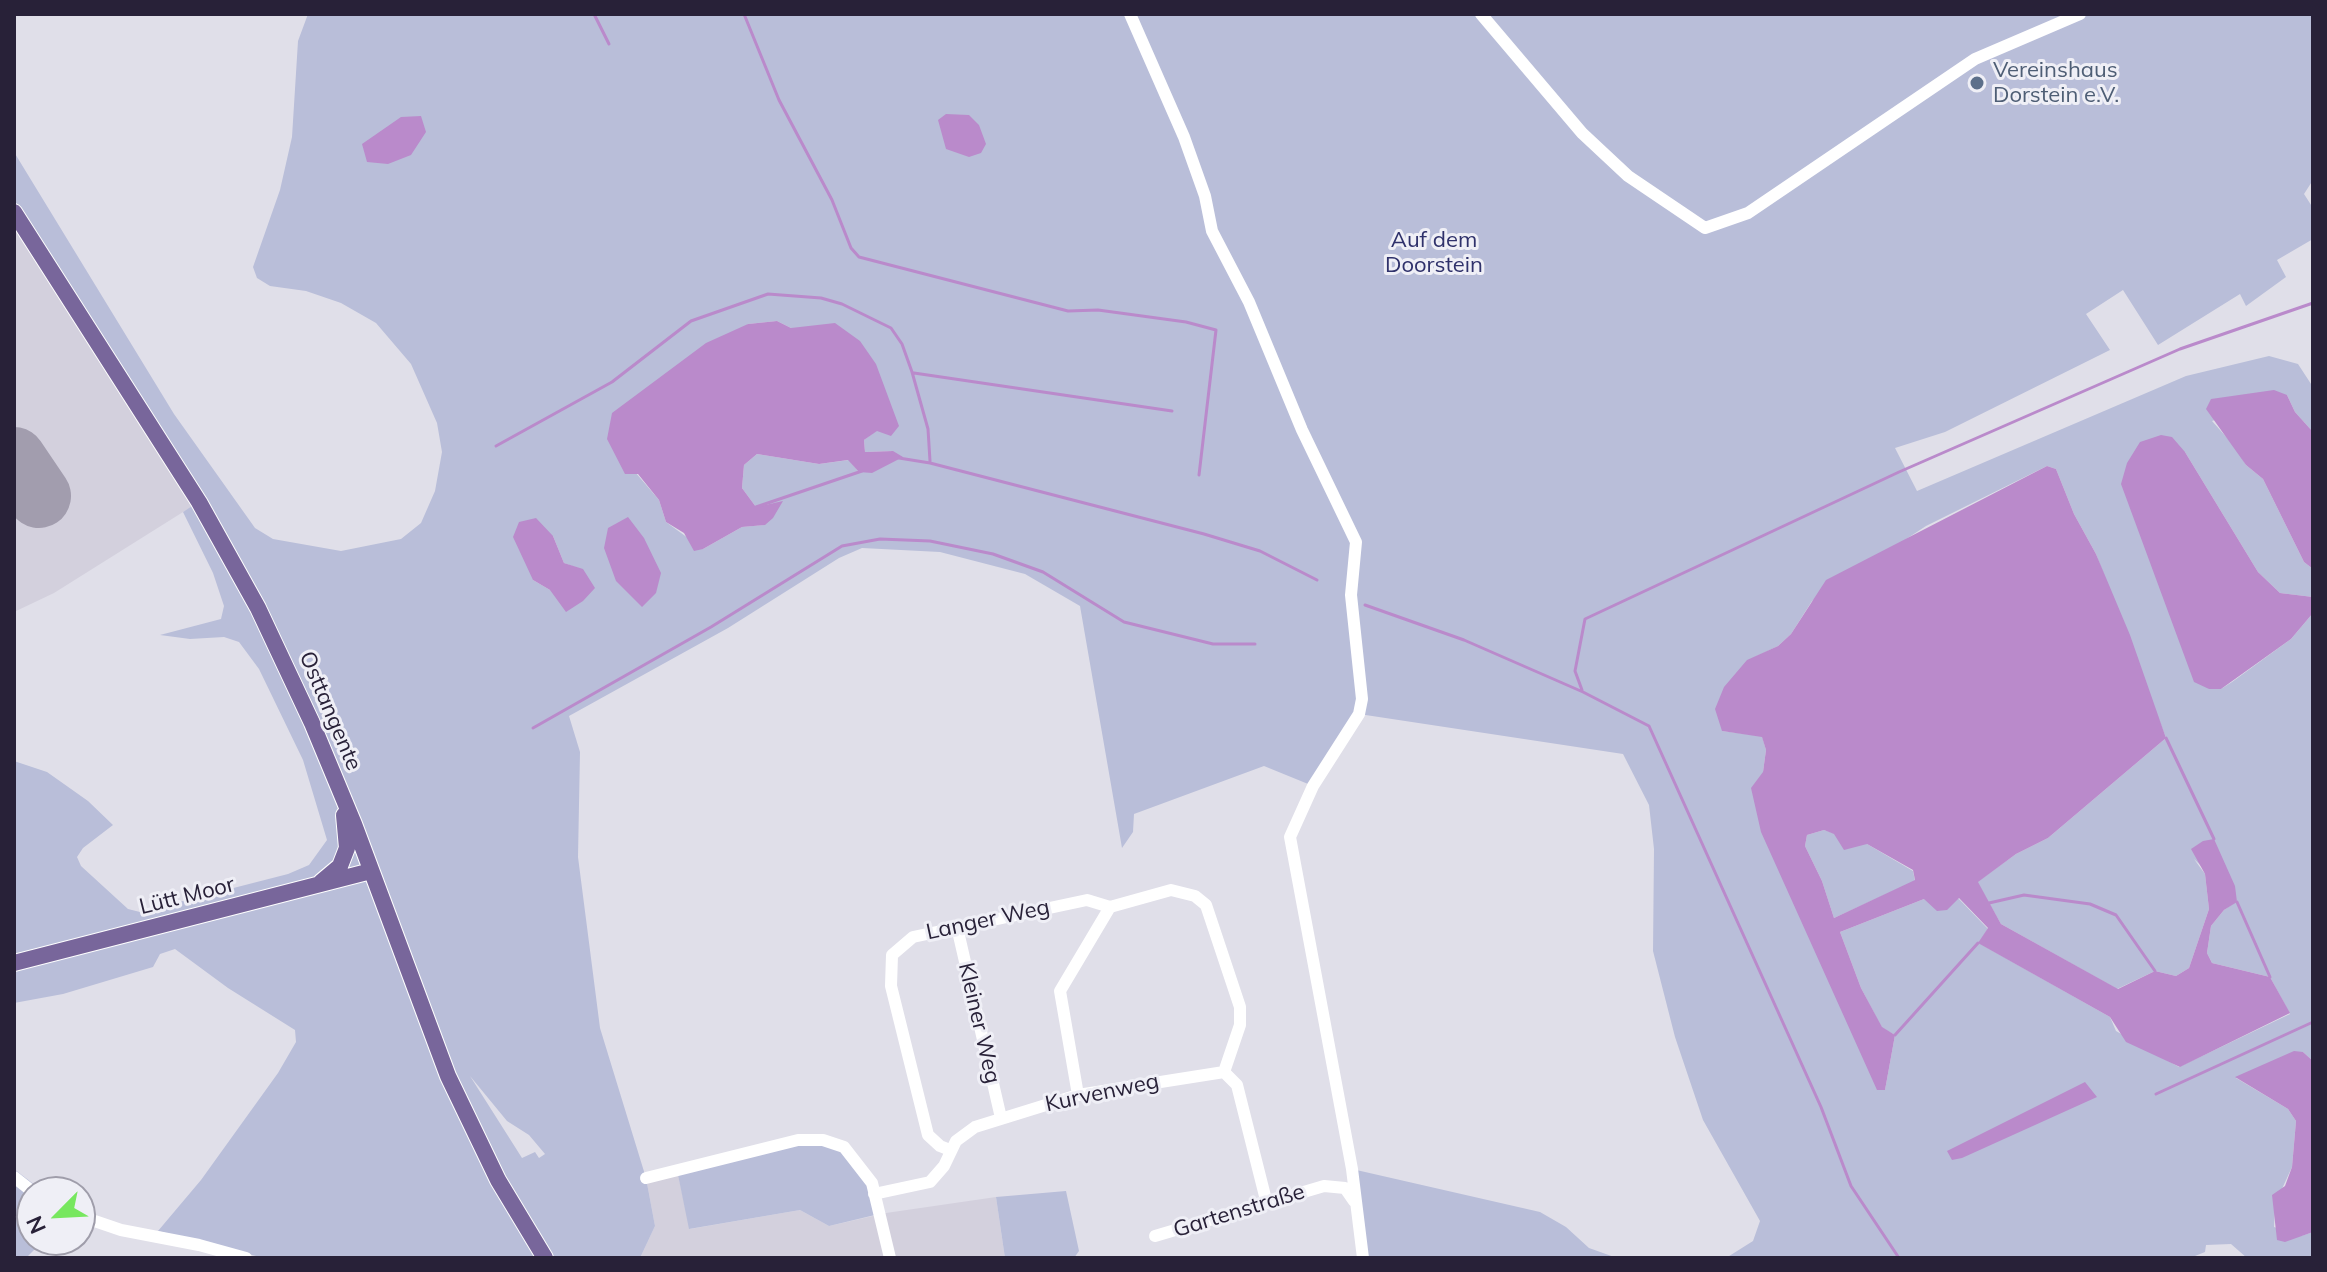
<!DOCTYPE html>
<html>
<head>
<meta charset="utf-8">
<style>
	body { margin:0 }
	#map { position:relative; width:2327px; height:1272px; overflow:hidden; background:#e0dfe9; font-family:Mulish,sans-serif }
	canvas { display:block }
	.frame { position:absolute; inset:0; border:16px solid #282138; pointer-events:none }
	.north { position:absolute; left:16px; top:1176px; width:80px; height:80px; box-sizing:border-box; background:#efeff6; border:2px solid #9f9daa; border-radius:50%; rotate:246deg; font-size:22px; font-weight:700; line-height:32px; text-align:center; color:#282138 }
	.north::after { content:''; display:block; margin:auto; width:28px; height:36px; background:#77e75f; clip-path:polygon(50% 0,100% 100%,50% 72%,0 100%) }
</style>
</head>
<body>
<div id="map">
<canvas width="2327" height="1272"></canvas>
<div class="frame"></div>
<div class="north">N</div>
</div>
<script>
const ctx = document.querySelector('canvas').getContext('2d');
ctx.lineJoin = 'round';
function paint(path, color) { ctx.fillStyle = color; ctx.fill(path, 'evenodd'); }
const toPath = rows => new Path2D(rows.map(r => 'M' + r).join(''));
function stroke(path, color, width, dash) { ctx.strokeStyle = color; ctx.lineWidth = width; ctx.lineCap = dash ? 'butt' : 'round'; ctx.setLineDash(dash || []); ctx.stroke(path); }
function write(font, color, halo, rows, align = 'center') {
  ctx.font = font + ' Mulish,sans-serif'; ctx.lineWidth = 6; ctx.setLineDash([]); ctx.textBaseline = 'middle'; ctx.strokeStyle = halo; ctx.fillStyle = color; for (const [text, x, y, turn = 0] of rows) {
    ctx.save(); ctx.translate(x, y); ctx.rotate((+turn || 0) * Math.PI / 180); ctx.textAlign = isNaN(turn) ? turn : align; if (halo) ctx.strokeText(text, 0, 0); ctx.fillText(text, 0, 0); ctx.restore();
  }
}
const built = toPath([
	[14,212,199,502,54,593,14,612],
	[677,1170,690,1229,800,1210,829,1226,886,1213,996,1197,1005,1258,640,1258,655,1226,646,1178]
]);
const green = toPath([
	[308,14,2313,14,2313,180,2304,194,2313,208,2313,239,2277,260,2286,277,2246,306,2240,294,2158,345,2123,290,2086,314,2110,350,1945,432,1895,448,1917,491,2186,376,2269,356,2298,364,2313,387,2313,432,2295,412,2287,395,2212,421,2237,449,2246,465,2263,479,2304,562,2313,569,2313,597,2280,593,2258,572,2185,452,2209,689,2221,689,2232,682,2291,639,2313,613,2313,1061,2303,1052,2236,1078,2288,1109,2296,1121,2292,1167,2275,1204,2274,1227,2301,1236,2313,1232,2313,1258,2247,1258,2231,1244,2206,1245,2205,1252,2190,1258,1726,1258,1753,1241,1760,1221,1703,1120,1675,1037,1653,951,1654,849,1649,805,1623,754,1359,714,1313,786,1264,766,1134,814,1133,832,1122,848,1080,606,1025,574,940,552,862,548,839,558,728,628,569,716,580,752,578,857,600,1028,646,1178,655,1226,640,1258,264,1258,158,1231,201,1180,278,1073,296,1042,295,1030,228,988,175,949,160,954,153,967,63,994,14,1003,14,761,47,772,88,801,113,825,83,848,77,857,81,866,128,909,140,912,288,874,309,865,327,840,303,760,259,669,239,642,224,637,190,639,160,635,221,619,224,606,213,573,183,512,198,502,14,212,14,152,174,414,255,528,273,539,341,551,401,539,421,523,435,491,442,452,437,423,411,364,376,323,341,303,306,291,270,286,257,278,253,267,280,190,292,137,298,41],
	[777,321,791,328,877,430,864,440,865,452,893,451,859,472,849,460,819,464,757,454,744,465,742,488,756,507,782,502,764,525,742,527,703,549,666,522,659,500,635,472,748,324],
	[2047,466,2056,469,2074,514,2096,554,2166,738,2048,838,2016,854,1977,882,2001,924,2117,989,2155,971,2176,976,2189,968,2209,909,2205,874,2194,859,2237,901,2224,910,2211,926,2207,953,2212,963,2270,977,2290,1014,2179,1067,2116,1031,2110,1017,1979,943,1988,929,1958,898,1924,899,1840,932,1861,988,1882,1028,1895,1035,1885,1090,1763,772,1766,750,1762,736,1722,731,1747,661,1778,646,1791,634,1812,601,1926,526],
	[553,536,564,563,583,570,550,590,533,580],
	[470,1076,507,1121,529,1135,545,1154,539,1158,535,1152,522,1158],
	[1824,830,1867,844,1913,871,1915,881,1834,918,1822,881,1805,846,1807,835],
	[823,1140,861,1164,879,1214,829,1226,800,1210,689,1229,677,1170],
	[14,1169,44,1192,32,1192,32,1240,44,1240,26,1258,14,1258],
	[1352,1169,1540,1212,1566,1227,1589,1248,1617,1258,1363,1258],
	[1066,1191,1079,1251,1074,1258,1005,1258,996,1197]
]);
const water = toPath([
	[946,114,969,115,979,125,986,144,981,153,969,157,946,149,938,120],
	[421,116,426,132,411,155,388,164,367,162,362,144,401,117],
	[777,321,791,328,835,323,860,341,876,364,899,426,891,436,877,431,864,440,865,452,893,451,903,457,872,473,859,472,848,460,819,464,757,454,744,465,742,488,756,507,783,501,773,518,765,525,742,527,703,549,694,551,684,533,666,522,659,500,638,474,625,474,607,439,612,413,706,343,748,324],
	[2274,390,2287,395,2295,412,2313,432,2313,569,2304,562,2263,479,2246,465,2206,409,2211,399],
	[2161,435,2172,437,2185,452,2258,572,2280,593,2313,597,2313,613,2291,639,2221,689,2209,689,2194,682,2121,484,2127,463,2140,442],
	[2047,466,2056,469,2074,514,2096,554,2130,635,2166,738,2048,838,2016,854,1978,882,2001,924,2118,989,2155,971,2176,976,2189,968,2209,909,2205,874,2191,849,2203,841,2214,839,2235,886,2237,902,2224,910,2211,926,2207,953,2212,963,2270,977,2290,1013,2180,1067,2126,1042,2110,1017,1978,943,1988,928,1959,898,1947,910,1937,911,1924,899,1840,932,1861,988,1882,1027,1895,1035,1885,1090,1877,1090,1761,832,1751,788,1763,772,1766,750,1762,737,1722,731,1715,709,1724,687,1747,660,1778,646,1791,634,1826,580],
	[1824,830,1834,834,1844,850,1867,844,1913,870,1915,880,1834,918,1822,881,1805,846,1807,835],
	[628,517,644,538,661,573,656,593,642,607,616,581,604,548,608,528],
	[536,518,553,536,564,563,583,569,595,588,583,601,566,612,550,590,533,580,513,537,519,522],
	[2294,1051,2303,1052,2313,1061,2313,1232,2285,1242,2277,1240,2272,1195,2285,1186,2292,1167,2296,1121,2288,1109,2235,1077],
	[2085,1082,2097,1097,1962,1158,1952,1160,1947,1151]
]);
const stream = toPath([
	[594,14,609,44],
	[744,14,779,100,832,200,851,248,859,257,1068,311,1098,310,1186,322,1216,330,1199,475],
	[914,373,1172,411],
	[496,446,612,382,691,321,768,294,821,298,842,304,891,328,902,344,912,372,928,429,930,461],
	[899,458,930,463,1204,534,1260,551,1317,580],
	[756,507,862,471],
	[1365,605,1464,640,1583,692,1649,726,1821,1107,1851,1186,1899,1258],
	[1582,690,1575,671,1585,619,1899,472,2180,349,2313,303],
	[533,728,711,627,842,546,880,539,930,541,993,554,1043,572,1124,622,1213,644,1255,644],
	[2166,738,2214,839],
	[2237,902,2270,977],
	[1989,903,2024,895,2090,904,2116,915,2155,971],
	[1895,1035,1978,943],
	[2156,1094,2313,1022]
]);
const runway = toPath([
	[14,459,39,496]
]);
const minor = toPath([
	[1130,14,1184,137,1205,196,1212,231,1249,302,1302,430,1356,542,1351,595,1362,699,1359,714,1313,786,1290,837,1352,1169,1363,1258],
	[1481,14,1582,133,1628,176,1705,228,1748,213,1975,59,2080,14],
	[957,927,1001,1118],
	[1078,1095,1060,991,1110,907],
	[950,1150,940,1146,928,1135,891,986,892,955,913,937,1087,900,1110,907,1171,890,1195,896,1206,905,1240,1007,1240,1025,1224,1072],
	[14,1177,33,1192],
	[646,1178,798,1140,823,1140,844,1147,872,1183,890,1258],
	[874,1194,930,1182,944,1166,956,1141,975,1127,1078,1095,1224,1072,1237,1085,1266,1200],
	[80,1216,121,1230,199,1245,246,1258],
	[1155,1236,1324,1186,1345,1188,1354,1201]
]);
const major = toPath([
	[14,212,199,502,258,608,312,723,354,824,448,1076,498,1180,545,1258],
	[321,882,340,866,347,848,344,815],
	[14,963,371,871]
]);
const markers = [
	[1977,83,8,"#5c6f8a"]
];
const serviceNames = [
	["Vereinshaus",1993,70],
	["Dorstein e.V.",1993,95]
];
const parkNames = [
	["Auf dem",1434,240],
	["Doorstein",1434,265]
];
const streetNames = [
	["Osttangente",330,711,67],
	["Lütt Moor",187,896,-14],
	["Langer Weg",988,920,-12],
	["Kleiner Weg",979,1023,77],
	["Kurvenweg",1102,1093,-12],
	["Gartenstraße",1239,1211,-17]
];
paint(built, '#d3d0dd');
paint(green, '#b9bed9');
paint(water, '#ba8acb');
stroke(stream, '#ba8acb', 3);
stroke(runway, '#a29dae', 64);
stroke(major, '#fff', 18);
stroke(minor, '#fff', 12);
stroke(major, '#78669b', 16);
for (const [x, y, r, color] of markers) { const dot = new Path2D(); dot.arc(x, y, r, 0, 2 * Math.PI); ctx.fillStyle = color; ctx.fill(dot); stroke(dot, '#efeff6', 3); }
write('22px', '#4e5e75', '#efeff6', serviceNames, 'left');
write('22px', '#2f316b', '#efeff6', parkNames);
write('22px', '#282138', '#efeff6', streetNames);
</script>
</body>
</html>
